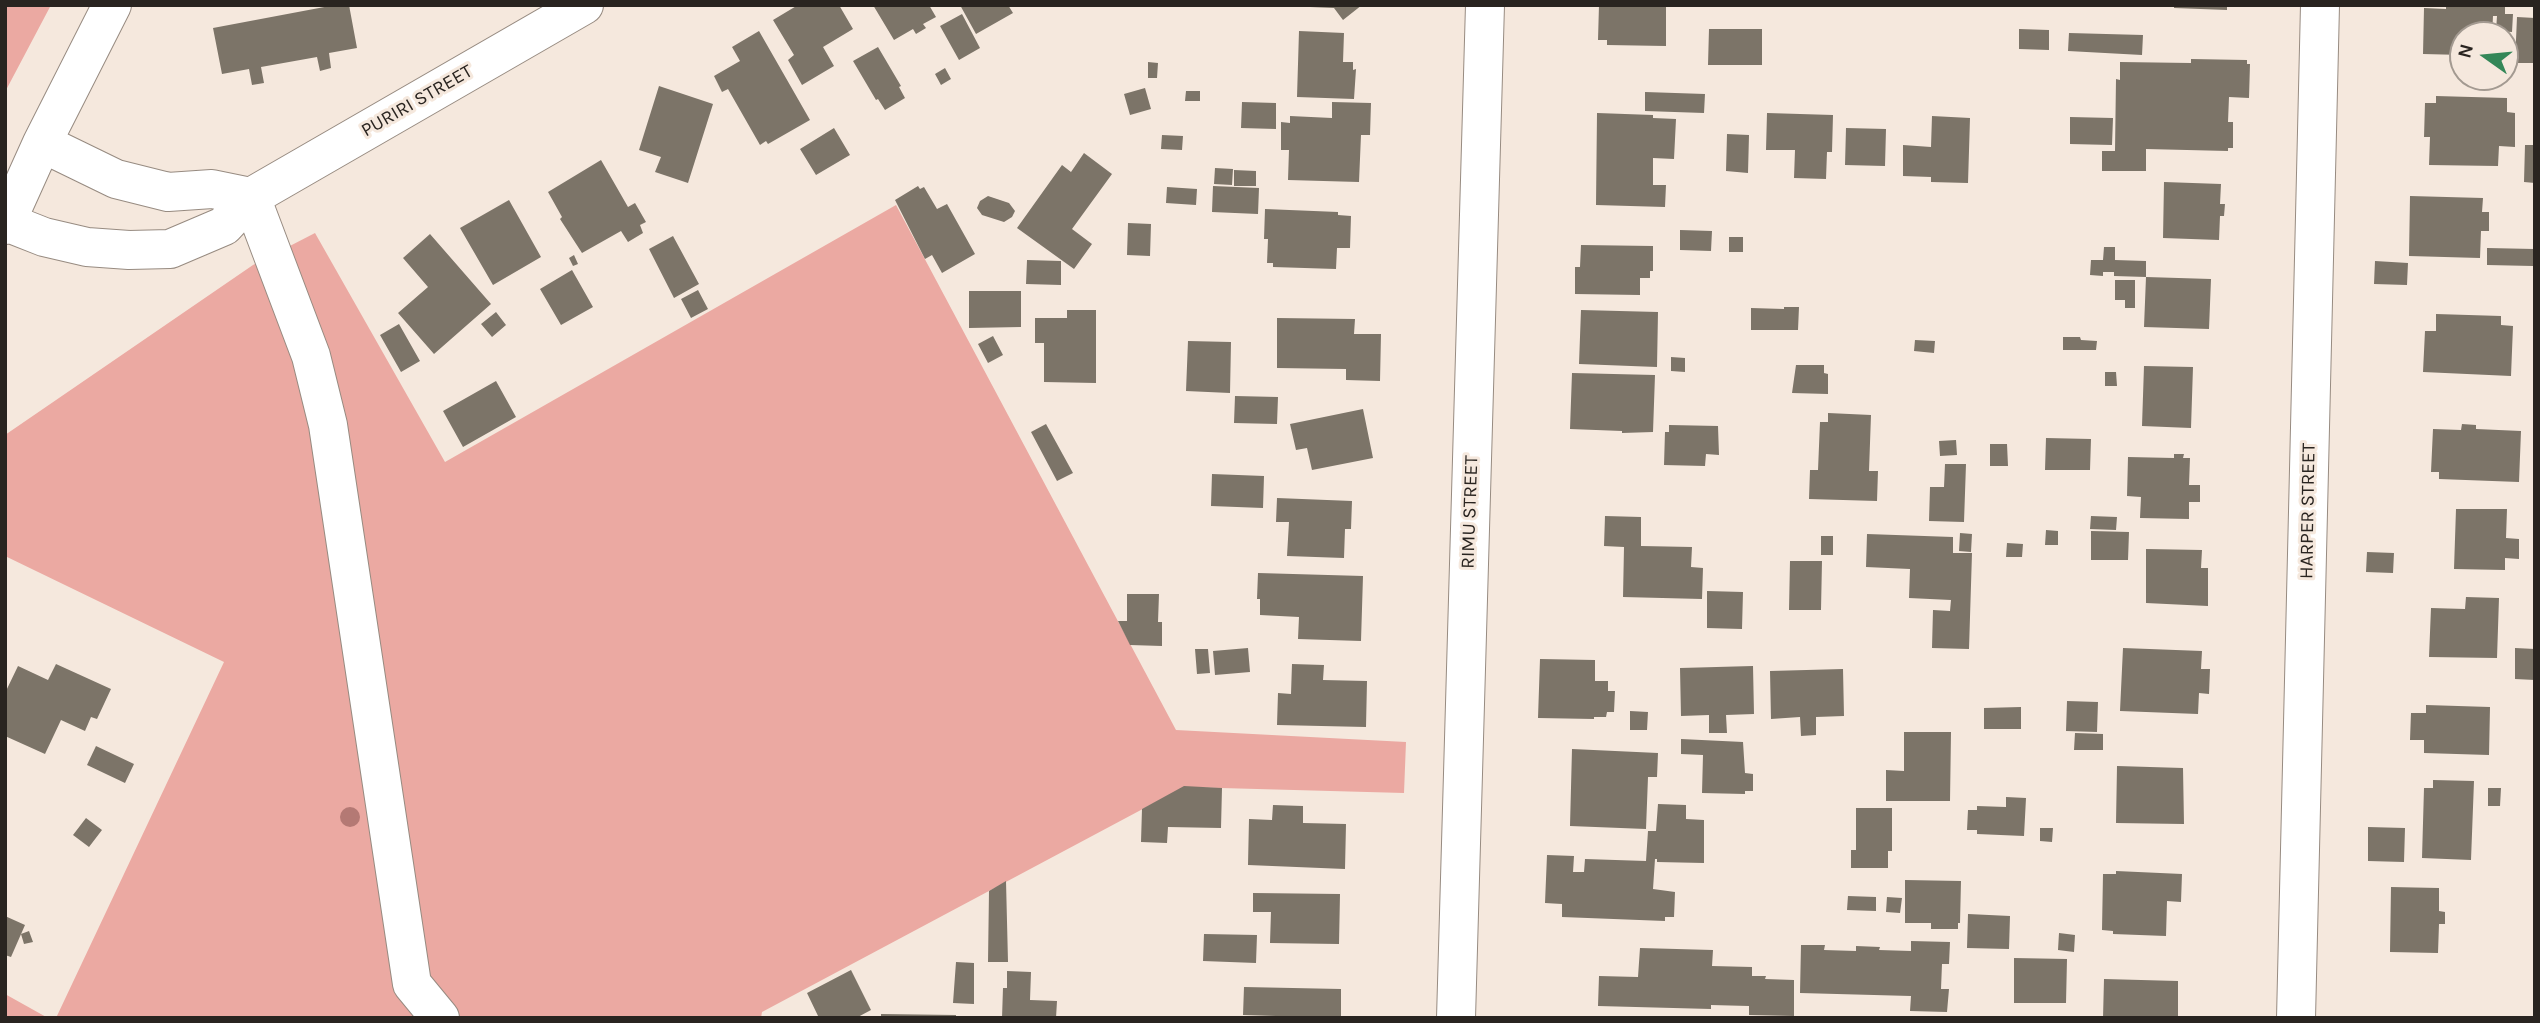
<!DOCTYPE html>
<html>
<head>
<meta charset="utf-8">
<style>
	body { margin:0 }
	#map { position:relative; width:2540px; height:1023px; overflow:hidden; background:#f5e8dd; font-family:Karla,sans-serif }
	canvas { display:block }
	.frame { position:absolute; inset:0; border:7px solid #292420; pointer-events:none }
	.north { position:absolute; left:2449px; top:21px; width:70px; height:70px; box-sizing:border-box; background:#f5e8dd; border:2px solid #a39a91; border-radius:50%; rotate:285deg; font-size:19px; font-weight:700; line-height:28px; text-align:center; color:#292420 }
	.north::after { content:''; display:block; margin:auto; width:24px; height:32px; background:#348758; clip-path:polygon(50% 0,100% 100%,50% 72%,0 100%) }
</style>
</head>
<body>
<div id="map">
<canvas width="2540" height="1023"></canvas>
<div class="frame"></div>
<div class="north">N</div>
</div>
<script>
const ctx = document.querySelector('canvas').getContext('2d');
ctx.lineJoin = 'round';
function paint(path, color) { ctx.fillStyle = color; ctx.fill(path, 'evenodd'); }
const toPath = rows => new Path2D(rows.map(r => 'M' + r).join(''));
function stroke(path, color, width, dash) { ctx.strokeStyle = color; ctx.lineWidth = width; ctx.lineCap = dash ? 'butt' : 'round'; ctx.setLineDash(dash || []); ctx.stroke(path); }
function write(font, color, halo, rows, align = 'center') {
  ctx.font = font + ' Karla,sans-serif'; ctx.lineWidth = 6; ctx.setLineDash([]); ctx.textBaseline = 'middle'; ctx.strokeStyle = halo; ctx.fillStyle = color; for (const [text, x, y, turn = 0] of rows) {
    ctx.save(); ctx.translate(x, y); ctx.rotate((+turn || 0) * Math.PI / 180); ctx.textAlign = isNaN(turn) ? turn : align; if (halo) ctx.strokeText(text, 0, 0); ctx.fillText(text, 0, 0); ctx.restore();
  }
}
const green = toPath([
	[5,5,51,5,5,92],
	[896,205,1176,730,1406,742,1404,793,1184,787,762,1012,761,1018,56,1018,224,662,5,556,5,435,253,265,315,233,445,462],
	[5,994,48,1018,5,1018]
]);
const building = toPath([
	[335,5,349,5,357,48,329,53,331,68,320,71,317,57,261,67,264,83,252,85,249,69,222,74,213,28],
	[798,5,839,5,853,29,823,47,834,66,802,85,788,60,794,55,773,20],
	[873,5,929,5,936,17,923,24,926,28,916,34,913,29,894,40],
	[960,5,1008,5,1013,13,976,34],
	[1310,5,1362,5,1343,20,1334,8,1310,7],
	[1599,5,1666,5,1666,46,1607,45,1607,40,1598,40],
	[2174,5,2227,5,2227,10,2174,8],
	[2446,5,2505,5,2505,14,2513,14,2512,32,2496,31,2497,16,2493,16,2492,35,2463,35,2463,55,2423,54,2424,8,2446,9],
	[962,14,980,48,959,60,940,26],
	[2517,17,2535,18,2535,63,2515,63],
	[1709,29,1762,29,1762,65,1708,65],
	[2019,29,2049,30,2049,50,2019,49],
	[759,31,810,120,768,144,766,141,760,145,728,89,722,92,714,76,740,61,732,47],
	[1299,31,1344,33,1343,62,1353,62,1353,70,1356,69,1354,99,1297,97],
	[2069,33,2143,35,2142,55,2068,51],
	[878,47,901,86,899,87,905,98,885,110,878,99,876,100,853,61],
	[2191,59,2247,60,2247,64,2250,64,2249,98,2229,97,2228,122,2233,122,2233,148,2228,148,2228,151,2146,149,2146,171,2102,171,2102,151,2115,151,2116,79,2120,80,2120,62,2191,63],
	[1148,62,1158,63,1157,78,1148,78],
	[945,68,951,79,941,85,935,74],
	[659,86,713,104,688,183,655,172,661,157,639,150],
	[1145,88,1151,109,1130,115,1124,94],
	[1186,91,1200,91,1200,101,1185,101],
	[1645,92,1705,94,1704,113,1645,111],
	[2436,96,2507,98,2507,112,2515,113,2515,147,2499,146,2498,166,2429,165,2430,137,2424,137,2425,103,2436,103],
	[1242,102,1276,103,1276,129,1241,128],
	[1332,102,1371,103,1370,135,1361,135,1359,182,1288,180,1289,150,1281,150,1281,122,1290,123,1290,116,1332,118],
	[1597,113,1653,115,1653,118,1676,119,1674,159,1653,158,1653,185,1666,185,1665,207,1596,205],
	[1767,113,1833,115,1832,152,1827,152,1826,179,1794,178,1795,150,1766,150],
	[1932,116,1970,118,1968,183,1931,182,1931,177,1903,176,1903,145,1931,147],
	[2070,117,2113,118,2112,145,2070,144],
	[834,128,850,155,816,175,800,149],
	[1846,128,1886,129,1885,166,1845,165],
	[1727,134,1749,135,1748,173,1726,171],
	[1162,135,1183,136,1182,150,1161,149],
	[2525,145,2535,145,2535,183,2524,182],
	[1084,153,1112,174,1072,229,1092,244,1074,269,1017,228,1062,165,1071,172],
	[601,160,628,207,635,203,646,222,640,225,643,233,628,242,621,231,582,253,560,219,562,217,548,192],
	[1215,168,1233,169,1232,185,1214,184],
	[1234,170,1256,171,1256,186,1234,186],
	[2164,182,2221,184,2220,204,2225,204,2224,216,2220,216,2219,240,2163,238],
	[918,186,920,189,924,187,937,209,947,204,975,254,942,273,932,255,925,259,895,200],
	[1213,186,1259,188,1258,214,1212,212],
	[1167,187,1197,189,1196,205,1166,203],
	[988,196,1009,203,1015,211,1012,217,1004,222,982,215,977,208,980,201],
	[2410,196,2483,198,2482,212,2489,212,2489,231,2481,231,2480,258,2409,256],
	[509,200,541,257,493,285,460,228],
	[1265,209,1338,212,1338,215,1351,216,1350,248,1337,248,1336,269,1273,267,1273,263,1267,263,1268,239,1264,239],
	[1128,223,1151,224,1150,256,1127,255],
	[1680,230,1712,231,1711,251,1680,250],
	[430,234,491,304,434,354,398,313,428,287,403,258],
	[673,236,699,284,674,298,649,249],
	[1729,237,1743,237,1743,252,1729,252],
	[1581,245,1653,246,1653,271,1650,271,1650,278,1640,278,1640,295,1575,294,1575,267,1580,267],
	[2104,247,2115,247,2115,260,2146,261,2146,277,2114,276,2114,272,2103,272,2103,276,2090,275,2091,260,2103,260],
	[2487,248,2534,249,2533,266,2487,265],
	[574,255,578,264,573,266,569,258],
	[1027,260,1061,261,1061,285,1026,284],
	[2375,261,2408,263,2407,285,2374,284],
	[572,270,593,307,561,325,540,289],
	[2146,277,2211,279,2209,329,2144,327],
	[2115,280,2135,280,2135,308,2125,308,2125,300,2115,300],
	[698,290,708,309,691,318,681,299],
	[969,291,1021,291,1021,327,969,328],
	[1784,307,1799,307,1798,330,1751,330,1751,308,1784,309],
	[1067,310,1096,310,1096,383,1044,382,1044,343,1035,343,1035,318,1067,318],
	[1581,310,1658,312,1657,367,1579,364],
	[496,312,506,325,492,337,481,324],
	[2436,314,2501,316,2501,325,2513,326,2511,376,2423,372,2425,331,2436,331],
	[1277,318,1355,319,1354,334,1381,334,1380,381,1346,380,1346,369,1277,368],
	[399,324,420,361,401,372,380,335],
	[993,336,1003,355,988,363,978,344],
	[2063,337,2080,337,2081,340,2097,341,2096,350,2063,350],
	[1915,340,1935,341,1934,353,1914,351],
	[1188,341,1231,342,1230,393,1186,391],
	[1671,357,1685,358,1685,372,1671,371],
	[1796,365,1824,365,1824,373,1828,374,1828,394,1792,393],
	[2144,366,2193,367,2191,428,2142,426],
	[2105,372,2116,372,2117,386,2105,386],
	[1572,373,1655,375,1653,432,1622,433,1622,431,1570,429],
	[496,381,516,417,463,447,443,411],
	[1235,396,1278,397,1277,424,1234,423],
	[1363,409,1373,458,1312,470,1307,448,1296,450,1290,424],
	[1828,413,1871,415,1869,471,1878,471,1877,501,1809,499,1810,470,1818,470,1820,422,1828,422],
	[1046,424,1073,473,1057,481,1031,432],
	[2462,424,2476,425,2476,429,2521,431,2519,482,2439,479,2439,472,2431,472,2433,429,2461,430],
	[1669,425,1718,426,1719,455,1706,454,1705,466,1664,465,1665,432,1669,432],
	[2046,438,2091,439,2090,470,2045,470],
	[1956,440,1957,455,1940,456,1939,441],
	[1990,444,2007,444,2008,466,1990,466],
	[2174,454,2184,454,2183,458,2190,458,2189,485,2200,485,2200,502,2189,502,2189,519,2140,518,2141,497,2127,496,2128,457,2174,458],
	[1945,464,1966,464,1964,522,1929,521,1930,487,1944,487],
	[1212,474,1264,476,1263,508,1211,506],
	[1277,498,1352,501,1351,529,1345,529,1344,558,1287,556,1289,522,1276,522],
	[2456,509,2507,509,2506,538,2519,539,2519,559,2505,558,2505,570,2454,569],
	[1605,516,1641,517,1641,546,1692,547,1691,567,1703,568,1702,599,1623,597,1624,547,1604,546],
	[2091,516,2117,517,2116,530,2090,529],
	[2046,530,2058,531,2058,545,2045,545],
	[2091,531,2129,532,2128,560,2091,560],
	[1960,533,1972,534,1971,552,1959,551],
	[1867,534,1953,537,1953,553,1972,553,1969,649,1932,648,1933,610,1950,611,1951,600,1909,598,1910,569,1866,567],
	[1821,536,1833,536,1833,555,1821,555],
	[2007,543,2023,544,2022,557,2006,557],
	[2146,549,2202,550,2201,568,2208,568,2208,606,2146,603],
	[2367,552,2394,553,2393,573,2366,572],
	[1790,561,1822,561,1821,610,1789,610],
	[1258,573,1363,576,1361,641,1298,639,1299,617,1260,615,1260,599,1257,599],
	[1707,591,1743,592,1742,629,1707,628],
	[1127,594,1159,594,1158,622,1162,622,1162,646,1130,645,1118,621,1127,621],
	[2466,597,2499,598,2497,658,2429,657,2431,608,2465,609],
	[1248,648,1250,672,1215,675,1213,651],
	[2123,648,2202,651,2201,669,2210,669,2209,694,2199,693,2198,714,2120,711],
	[2515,648,2535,649,2535,680,2515,679],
	[1195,649,1208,649,1210,673,1197,674],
	[1540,659,1595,660,1595,681,1608,681,1608,691,1615,691,1614,712,1607,712,1606,717,1594,717,1594,719,1538,718],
	[56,664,111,689,97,719,91,717,85,731,61,720,45,754,5,736,5,693,18,666,48,680],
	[1292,664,1324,665,1323,680,1367,681,1366,727,1277,725,1278,693,1291,694],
	[1753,666,1754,714,1726,715,1727,733,1709,733,1709,715,1681,716,1680,668],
	[1843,669,1844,716,1816,717,1816,735,1801,736,1800,717,1771,719,1770,671],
	[2067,701,2098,702,2097,732,2066,731],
	[2426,705,2490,707,2489,755,2424,753,2424,740,2410,740,2411,713,2426,713],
	[2021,707,2021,729,1984,729,1984,708],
	[1630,711,1648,712,1647,730,1630,730],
	[1904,732,1951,732,1950,801,1886,801,1886,770,1904,771],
	[2075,733,2103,734,2103,750,2074,750],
	[1681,739,1743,742,1745,773,1753,774,1753,791,1745,791,1745,794,1702,793,1703,755,1681,754],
	[96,746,134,764,125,783,87,765],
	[1572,749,1658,753,1657,777,1648,777,1646,829,1570,826],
	[2117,766,2183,768,2184,824,2116,823],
	[2433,780,2474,781,2471,860,2422,858,2424,788,2433,788],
	[1184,786,1222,788,1221,828,1168,827,1167,843,1141,842,1142,809],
	[2488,788,2501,788,2500,806,2488,806],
	[2006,797,2026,798,2024,836,1977,834,1977,830,1967,830,1968,810,1977,810,1977,806,2006,807],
	[1658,804,1686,805,1686,819,1704,820,1704,863,1657,862,1657,859,1655,859,1653,889,1675,892,1674,917,1665,917,1665,921,1562,917,1562,904,1545,903,1547,855,1574,856,1573,872,1584,872,1585,859,1646,861,1648,831,1656,831],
	[1273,805,1303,806,1303,823,1346,824,1345,869,1248,865,1249,819,1272,820],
	[1856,808,1892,808,1892,851,1888,851,1888,868,1851,868,1851,850,1856,850],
	[86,818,102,830,89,847,73,835],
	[2368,827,2405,828,2404,862,2368,861],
	[2040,828,2053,828,2052,842,2040,841],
	[2116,871,2182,874,2181,902,2167,901,2166,936,2113,934,2113,931,2102,930,2103,874,2116,874],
	[1905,880,1961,881,1960,923,1958,923,1958,929,1931,929,1931,923,1905,923],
	[1006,881,1008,962,988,962,989,891],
	[2391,887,2439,888,2439,911,2445,912,2445,924,2439,924,2438,953,2390,952],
	[1253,893,1340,894,1339,944,1270,943,1271,912,1253,912],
	[1848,896,1876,897,1876,911,1847,910],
	[1887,897,1902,898,1900,913,1886,912],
	[1968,914,2010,916,2009,949,1967,948],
	[5,916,25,925,11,957,5,955],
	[29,931,33,942,24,944,21,934],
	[2059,933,2075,935,2074,952,2058,950],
	[1204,934,1257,935,1256,963,1203,961],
	[1911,941,1950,942,1949,964,1942,964,1941,989,1949,989,1947,1012,1910,1011,1911,996,1800,993,1801,945,1825,945,1824,950,1856,951,1856,946,1880,947,1879,950,1911,951],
	[1640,948,1713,950,1712,966,1752,967,1752,976,1766,976,1765,979,1794,980,1794,1016,1749,1015,1749,1006,1711,1005,1711,1009,1598,1006,1599,976,1638,977],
	[2014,958,2067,959,2066,1003,2014,1003],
	[956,962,974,963,974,1004,953,1003],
	[851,970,871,1010,856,1018,819,1018,807,993],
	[1007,971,1031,972,1030,1000,1057,1001,1056,1018,1002,1018,1003,988,1007,988],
	[2104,979,2178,981,2178,1018,2103,1018],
	[1244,987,1341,989,1341,1018,1243,1015],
	[881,1014,956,1015,956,1018,881,1018]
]);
const minor = toPath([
	[42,143,116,179,168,192,212,189,251,197],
	[251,197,311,356,328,425,412,984,440,1018],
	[6,222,44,237,87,247,129,250,170,249,224,226,251,197,584,5],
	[5,225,42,143,112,5],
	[1456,1018,1485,5],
	[2296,1018,2320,5]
]);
const trees = [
	[350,817]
];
const streetNames = [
	["PURIRI STREET",417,101,-30],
	["HARPER STREET",2308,511,-89],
	["RIMU STREET",1470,512,-88]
];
paint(green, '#eba9a2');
paint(building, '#7c7468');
stroke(minor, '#978b81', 40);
stroke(minor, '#fff', 38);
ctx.fillStyle = '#b47974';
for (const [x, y] of trees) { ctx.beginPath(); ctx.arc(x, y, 10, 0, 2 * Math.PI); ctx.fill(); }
write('19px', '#292420', '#f5e8dd', streetNames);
</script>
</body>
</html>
